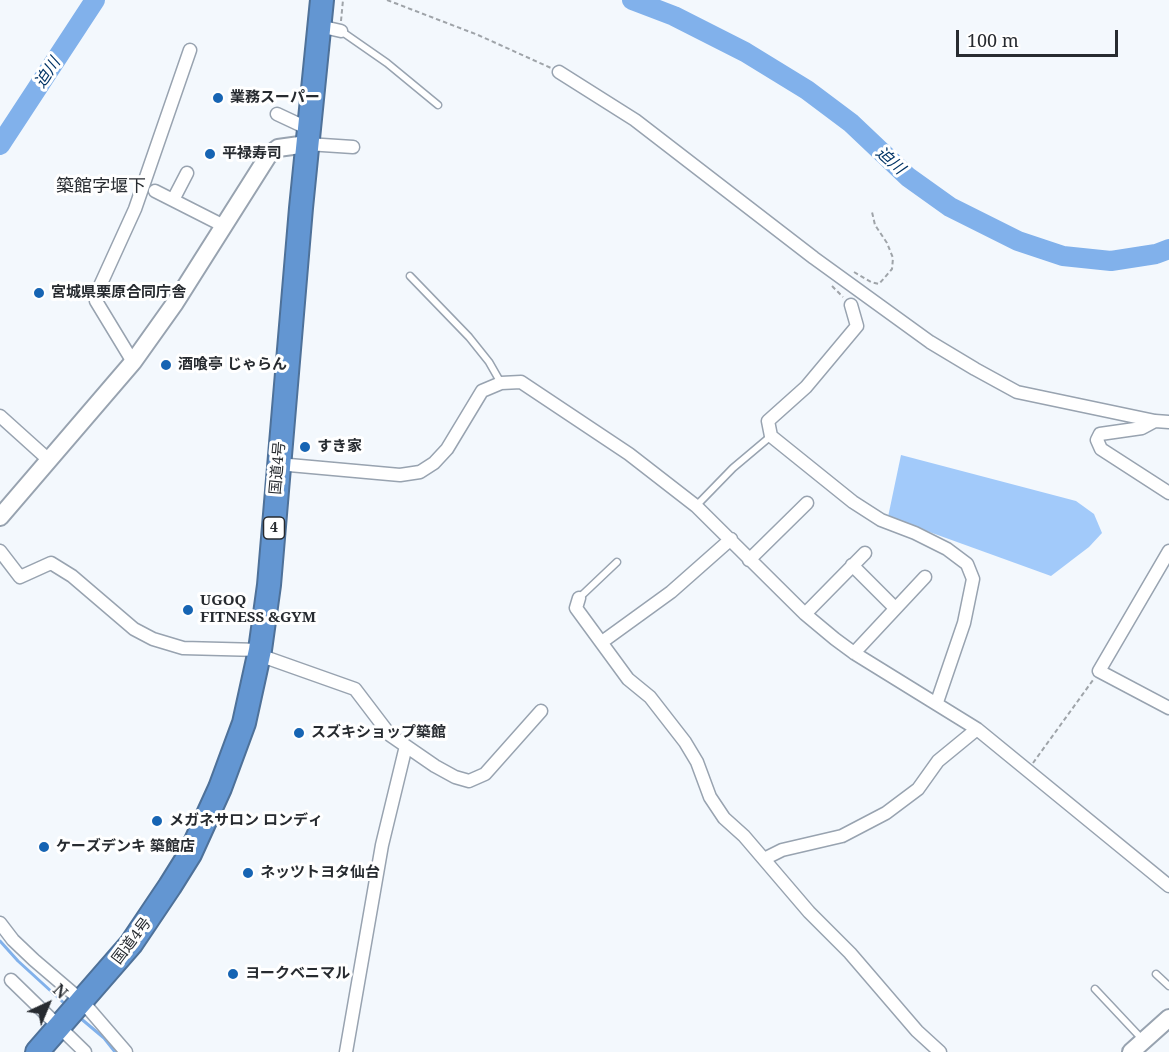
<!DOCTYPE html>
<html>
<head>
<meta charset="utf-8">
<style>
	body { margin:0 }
	#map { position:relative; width:1169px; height:1052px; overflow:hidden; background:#f3f8fd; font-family:"Noto Serif",serif }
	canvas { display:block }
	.north { position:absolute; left:18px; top:974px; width:60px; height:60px; -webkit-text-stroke:4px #fff; paint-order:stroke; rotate:44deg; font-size:16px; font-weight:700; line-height:24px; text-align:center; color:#272b30 }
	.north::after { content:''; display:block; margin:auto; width:21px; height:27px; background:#272b30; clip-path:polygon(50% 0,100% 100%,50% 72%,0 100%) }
	.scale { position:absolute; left:956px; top:30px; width:162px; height:27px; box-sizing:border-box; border:3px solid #272b30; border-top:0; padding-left:8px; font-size:18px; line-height:21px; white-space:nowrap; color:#272b30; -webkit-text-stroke:4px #fff; paint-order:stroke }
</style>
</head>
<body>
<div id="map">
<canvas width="1169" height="1052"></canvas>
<div class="north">N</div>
<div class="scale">100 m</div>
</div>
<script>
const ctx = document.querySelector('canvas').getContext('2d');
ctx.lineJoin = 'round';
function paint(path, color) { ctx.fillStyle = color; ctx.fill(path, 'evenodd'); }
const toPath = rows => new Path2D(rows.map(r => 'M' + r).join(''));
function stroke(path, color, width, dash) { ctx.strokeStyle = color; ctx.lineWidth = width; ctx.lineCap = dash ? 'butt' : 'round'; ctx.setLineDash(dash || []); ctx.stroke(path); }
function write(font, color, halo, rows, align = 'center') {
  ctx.font = font + ' "Noto Serif","Noto Sans JP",serif'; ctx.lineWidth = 6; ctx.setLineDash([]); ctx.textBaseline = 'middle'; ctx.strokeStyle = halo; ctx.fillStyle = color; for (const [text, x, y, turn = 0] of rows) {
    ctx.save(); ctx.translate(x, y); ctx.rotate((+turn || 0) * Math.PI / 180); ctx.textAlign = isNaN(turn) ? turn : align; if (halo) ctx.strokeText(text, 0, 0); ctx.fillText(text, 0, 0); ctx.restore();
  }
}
const green = toPath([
	[901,455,1076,501,1094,514,1102,533,1089,547,1051,576,888,517]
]);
const stream = toPath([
	[0,941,18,961,65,1004],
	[79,1017,104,1038,115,1052]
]);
const river = toPath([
	[632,0,674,16,745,52,807,90,851,123,908,177,950,207,1018,241,1063,256,1111,261,1156,254,1169,249],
	[0,145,95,0]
]);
const path = toPath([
	[387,0,478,35,551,68],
	[341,21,343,0],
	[854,272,871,282,879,284,892,269,893,258,887,243,875,225,872,212],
	[832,286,843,297],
	[1033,763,1093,680]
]);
const lane = toPath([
	[341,31,387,63,438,105],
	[410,276,469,337,489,362,501,383],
	[696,506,733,468,771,436],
	[579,598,617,562],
	[1156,974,1169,986],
	[1095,989,1142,1039]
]);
const street = toPath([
	[319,26,341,31],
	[559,72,635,120,814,258,930,342,975,369,1017,392,1155,421,1169,422],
	[277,114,309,129],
	[307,144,353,147],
	[155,191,224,226],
	[173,200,187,173],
	[851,305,857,326,806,387,768,421,771,436,853,502,881,520,915,533,947,549,967,564,973,579,964,623,937,702],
	[133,362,96,301,99,288,135,209,190,50],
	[0,416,50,461],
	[1155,421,1142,428,1100,434,1097,440,1101,449,1169,493],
	[278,464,400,475,420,472,434,463,447,449,482,391,501,383,521,382,629,454,696,506,805,614,835,639,854,653,977,729,1169,886],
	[0,551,20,577,51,563,72,576,134,629,153,639,183,648,260,650],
	[1169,551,1099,671,1169,708],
	[749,560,807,503],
	[852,565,895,608],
	[579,598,576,608,628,679,650,697,685,742,697,762,710,797,724,818,744,836,809,912,850,953,917,1031,940,1052],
	[805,614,865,553],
	[602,642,671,592,731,539],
	[854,653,925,577],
	[259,655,355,689,390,735,435,766,455,777,469,781,485,774,541,711],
	[764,859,782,850,842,836,886,813,918,789,938,761,977,729],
	[0,923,13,940,34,960,82,1001,126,1052],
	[11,980,85,1052],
	[346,1052,382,845,406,746]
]);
const secondary = toPath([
	[0,517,133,362,175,303,268,156,278,148,307,144],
	[1131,1052,1169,1018]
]);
const highway = toPath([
	[37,1052,131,944,170,886,190,854,220,788,244,723,260,650,269,585,301,208,322,0]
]);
const markers = [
	[218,98,6,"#1664b3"],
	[210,154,6,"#1664b3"],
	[39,293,6,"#1664b3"],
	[166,365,6,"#1664b3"],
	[305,447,6,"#1664b3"],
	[188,610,6,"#1664b3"],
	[299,733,6,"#1664b3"],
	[157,821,6,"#1664b3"],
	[44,847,6,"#1664b3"],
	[248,873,6,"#1664b3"],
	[233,974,6,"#1664b3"]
];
const shields = [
	[274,528,21]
];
const shieldNames = [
	["4",274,528]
];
const poiNames = [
	["業務スーパー",230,98],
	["平禄寿司",222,154],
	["宮城県栗原合同庁舎",51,293],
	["酒喰亭 じゃらん",178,365],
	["すき家",317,447],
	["UGOQ",200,601],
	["FITNESS &GYM",200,618],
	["スズキショップ築館",311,733],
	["メガネサロン ロンディ",169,821],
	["ケーズデンキ 築館店",56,847],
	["ネッツトヨタ仙台",260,873],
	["ヨークベニマル",245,974]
];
const streetNames = [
	["国道4号",278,468,-85],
	["国道4号",132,941,-53]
];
const waterNames = [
	["迫川",48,73,-57],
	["迫川",890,161,41]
];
const quarterNames = [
	["築館字堰下",101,187]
];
paint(green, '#a2cafa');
stroke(stream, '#81b1eb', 3);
stroke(river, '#81b1eb', 20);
stroke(lane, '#98a3b0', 9);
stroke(street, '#98a3b0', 15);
stroke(secondary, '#98a3b0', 20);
stroke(highway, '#4e7199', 26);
stroke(path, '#9fa4a9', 2, [4.5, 3]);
stroke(lane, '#fff', 6);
stroke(street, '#fff', 12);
stroke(secondary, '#fff', 16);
stroke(highway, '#6396d2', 22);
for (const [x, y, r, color] of markers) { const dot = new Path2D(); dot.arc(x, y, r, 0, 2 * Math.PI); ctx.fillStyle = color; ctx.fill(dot); stroke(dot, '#fff', 2); }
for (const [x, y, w] of shields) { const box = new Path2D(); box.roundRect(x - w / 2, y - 11, w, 22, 4.5); ctx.fillStyle = '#fff'; ctx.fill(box); stroke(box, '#272b30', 1.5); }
write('bold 14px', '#272b30', null, shieldNames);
write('bold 15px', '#272b30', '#fff', poiNames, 'left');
write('15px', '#272b30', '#fff', streetNames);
write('italic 16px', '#003365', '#fff', waterNames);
write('18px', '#272b30', '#fff', quarterNames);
</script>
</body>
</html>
